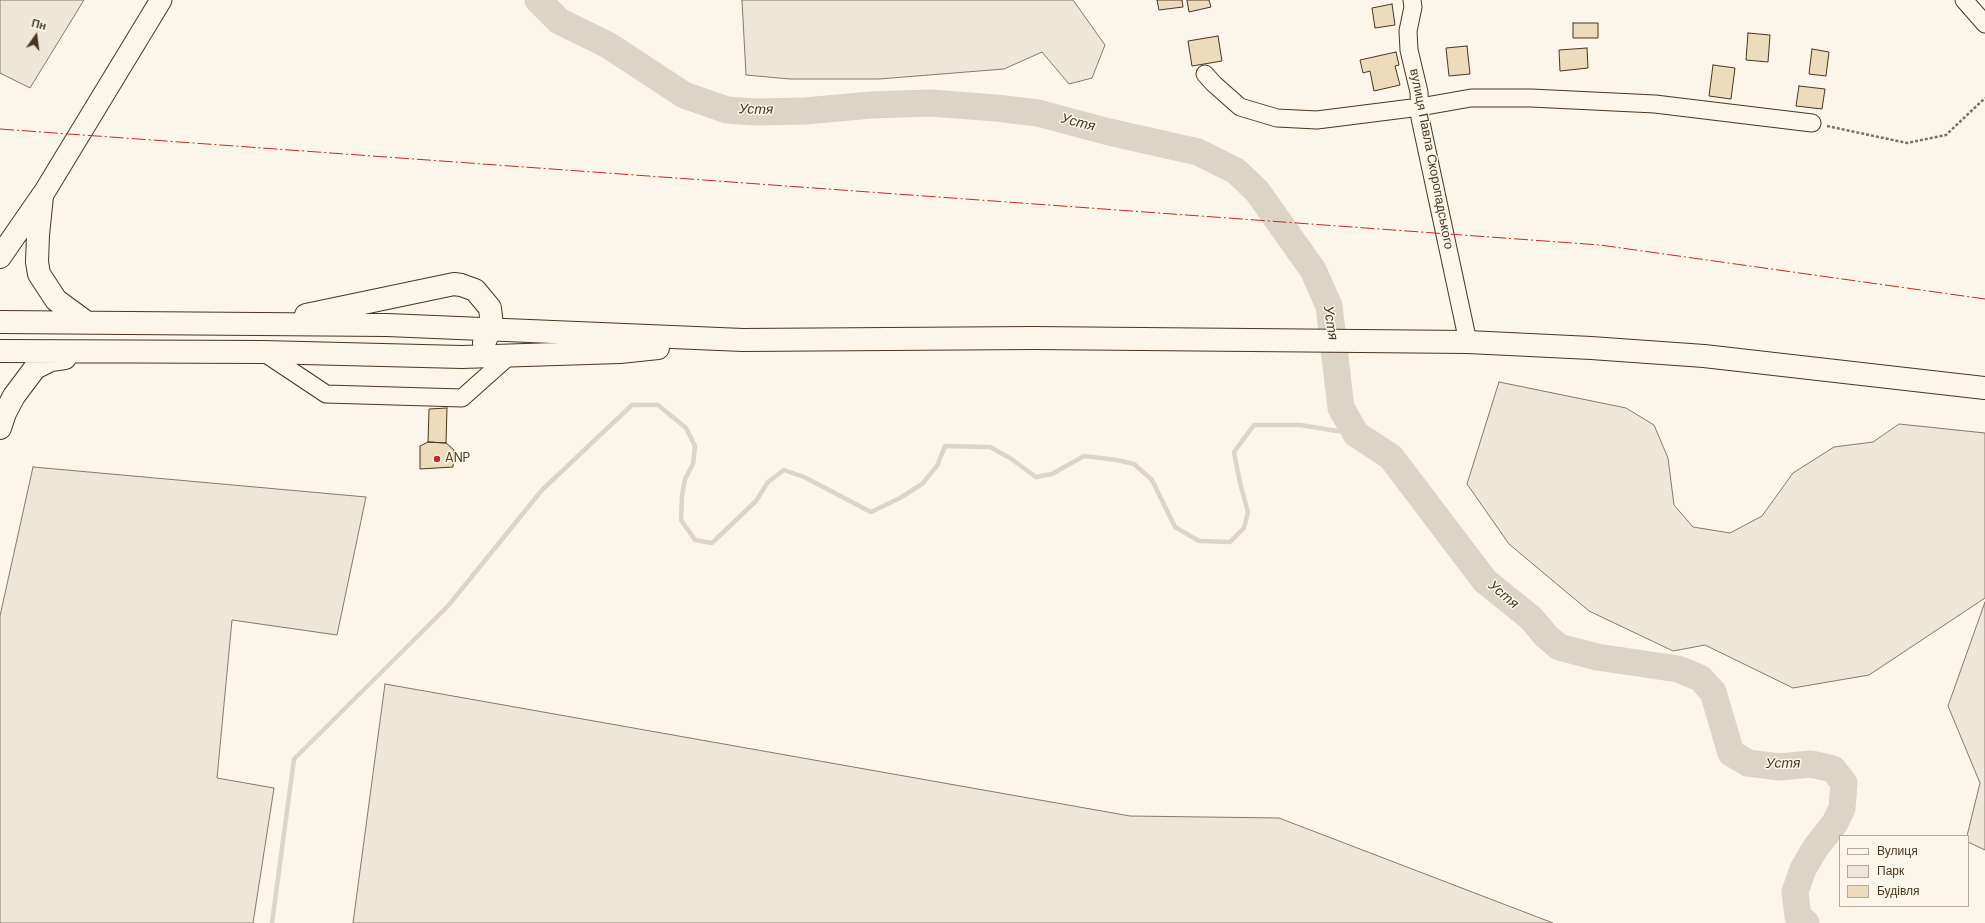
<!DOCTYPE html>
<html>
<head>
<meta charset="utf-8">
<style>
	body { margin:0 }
	#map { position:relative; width:1985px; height:923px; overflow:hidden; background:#fbf6e9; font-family:"DM Sans",sans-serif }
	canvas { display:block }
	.legend { position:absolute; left:1839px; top:835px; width:130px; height:72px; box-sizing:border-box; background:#fbf6e9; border:1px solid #b4a999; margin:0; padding:5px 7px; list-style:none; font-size:12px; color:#4a3520 }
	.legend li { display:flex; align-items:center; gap:8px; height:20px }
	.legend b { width:20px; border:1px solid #b4a999 }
	.north { position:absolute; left:16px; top:16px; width:40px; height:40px; -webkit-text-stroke:3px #fbf6e9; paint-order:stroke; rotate:14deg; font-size:11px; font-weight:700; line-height:16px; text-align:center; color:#4a3520 }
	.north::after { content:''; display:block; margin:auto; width:14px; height:18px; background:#4a3520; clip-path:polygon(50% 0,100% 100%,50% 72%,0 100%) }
</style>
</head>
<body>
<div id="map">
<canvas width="1985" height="923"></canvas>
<ul class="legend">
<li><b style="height:5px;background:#fbf6e9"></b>Вулиця</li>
<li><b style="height:11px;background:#ede6d9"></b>Парк</li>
<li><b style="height:11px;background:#ecdcbc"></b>Будівля</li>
</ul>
<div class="north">Пн</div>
</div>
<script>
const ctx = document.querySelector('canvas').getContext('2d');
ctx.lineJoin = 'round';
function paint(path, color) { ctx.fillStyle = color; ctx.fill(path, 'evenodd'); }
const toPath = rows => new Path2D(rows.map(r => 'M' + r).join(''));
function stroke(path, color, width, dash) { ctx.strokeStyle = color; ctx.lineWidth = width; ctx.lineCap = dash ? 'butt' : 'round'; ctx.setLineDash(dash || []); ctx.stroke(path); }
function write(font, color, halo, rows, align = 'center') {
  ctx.font = font + ' "DM Sans",sans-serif'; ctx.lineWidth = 3; ctx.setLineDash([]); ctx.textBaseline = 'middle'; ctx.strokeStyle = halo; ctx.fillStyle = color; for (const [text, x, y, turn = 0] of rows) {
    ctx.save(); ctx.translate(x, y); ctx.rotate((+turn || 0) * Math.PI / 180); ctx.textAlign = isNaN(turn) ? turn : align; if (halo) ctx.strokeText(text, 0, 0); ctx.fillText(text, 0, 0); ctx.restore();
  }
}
const green = toPath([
	[0,0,84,0,30,88,0,73,0,0],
	[742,0,1073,0,1105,45,1092,78,1069,84,1042,52,1004,69,879,79,790,79,746,75,742,0],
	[1499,382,1626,408,1654,425,1668,458,1674,505,1693,527,1730,533,1762,516,1793,473,1834,447,1873,442,1899,424,1985,433,1985,598,1869,675,1793,688,1705,645,1673,651,1589,611,1509,544,1467,484,1499,382],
	[33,467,366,497,337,635,232,620,217,778,274,788,253,923,0,923,0,616,33,467],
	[1985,602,1985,850,1968,842,1967,836,1980,783,1948,706,1985,602],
	[385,684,1130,816,1279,818,1553,923,353,923,385,684]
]);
const stream = toPath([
	[272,923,294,759,448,606,542,490,632,405,658,405,686,428,695,446,693,464,685,479,682,496,681,520,695,540,712,543,756,501,768,482,784,470,804,477,871,512,900,498,922,484,937,466,945,446,990,447,1010,458,1036,477,1052,474,1084,456,1117,460,1134,464,1152,480,1175,527,1199,541,1230,542,1244,528,1248,512,1240,483,1234,452,1254,425,1300,425,1356,434]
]);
const river = toPath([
	[538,0,559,21,608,45,684,95,727,110,756,112,805,111,871,105,930,103,996,108,1038,113,1109,132,1198,152,1236,171,1257,191,1313,270,1329,306,1341,408,1356,434,1391,457,1485,581,1531,618,1546,636,1559,647,1597,657,1678,669,1700,678,1713,692,1731,753,1748,763,1779,767,1811,764,1833,769,1844,783,1842,808,1835,823,1816,847,1803,869,1795,892,1798,916,1806,923]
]);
const building = toPath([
	[1157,0,1182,0,1183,7,1159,10,1157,0],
	[1187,0,1209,0,1211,7,1189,12,1187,0],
	[1392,4,1395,25,1375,28,1372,8,1392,4],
	[1573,23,1598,23,1598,38,1573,38,1573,23],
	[1748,33,1770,35,1768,62,1746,60,1748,33],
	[1218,36,1222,61,1192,66,1188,41,1218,36],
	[1467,46,1470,74,1449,76,1446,48,1467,46],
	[1587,48,1588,68,1560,71,1559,50,1587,48],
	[1812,49,1829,52,1826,76,1809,74,1812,49],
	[1396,52,1399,65,1395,66,1400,85,1374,91,1370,71,1363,73,1360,60,1396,52],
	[1713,65,1735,68,1731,99,1709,96,1713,65],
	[1799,86,1825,89,1822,109,1796,106,1799,86],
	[447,408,446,443,428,442,429,409,447,408],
	[428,442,446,443,454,450,453,467,420,469,420,446,428,442]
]);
const path = toPath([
	[1827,126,1907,143,1946,135,1985,98]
]);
const minor = toPath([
	[1412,0,1413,7,1408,31,1409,50,1419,92,1420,118,1468,342],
	[1964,0,1985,24],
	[1205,74,1214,84,1240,107,1277,118,1317,120,1420,107,1471,98,1531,98,1655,104,1812,123],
	[263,352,326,394,462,398,508,357]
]);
const major = toPath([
	[42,196,161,0]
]);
const highway = toPath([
	[42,196,38,235,37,262,39,274,56,300,86,322],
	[0,257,40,199],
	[306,315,454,284,461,285,475,290,490,308,492,326,484,343],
	[0,322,387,325,743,340,1033,338,1468,342,1591,348,1704,356,1985,388],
	[0,351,263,352,462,357,620,352,658,348],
	[0,428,5,413,14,396,35,368,51,360,65,358]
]);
const power = toPath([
	[0,129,1600,245,1985,299]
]);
const markers = [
	[437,459,4,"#c62828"]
];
const streetNames = [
	["вулиця Павла Скоропадського",1431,159,79]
];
const poiNames = [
	["ANP",445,459]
];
const waterNames = [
	["Устя",756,110,1],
	["Устя",1078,123,14],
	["Устя",1330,323,81],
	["Устя",1503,595,40],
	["Устя",1783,764,-1]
];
paint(green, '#ede6d9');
stroke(green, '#887966', 1);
stroke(stream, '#dcd4c6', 4.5);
stroke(river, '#dcd4c6', 27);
paint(building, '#ecdcbc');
stroke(building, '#4a3520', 1);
stroke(minor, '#4a3520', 19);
stroke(major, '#4a3520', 23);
stroke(highway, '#4a3520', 24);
stroke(path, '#7f6f5c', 2.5, [3, 2]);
stroke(minor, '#fbf6e9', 17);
stroke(major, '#fbf6e9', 21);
stroke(highway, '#fbf6e9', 22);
stroke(power, '#c62828', 1, [14, 3, 2, 3]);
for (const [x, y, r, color] of markers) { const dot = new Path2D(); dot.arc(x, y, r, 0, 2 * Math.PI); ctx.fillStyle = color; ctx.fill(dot); stroke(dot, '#fbf6e9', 1.5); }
write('13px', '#4a3520', '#fbf6e9', streetNames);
write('13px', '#4a3520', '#fbf6e9', poiNames, 'left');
write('italic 14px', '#4a3520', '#fbf6e9', waterNames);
</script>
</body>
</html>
